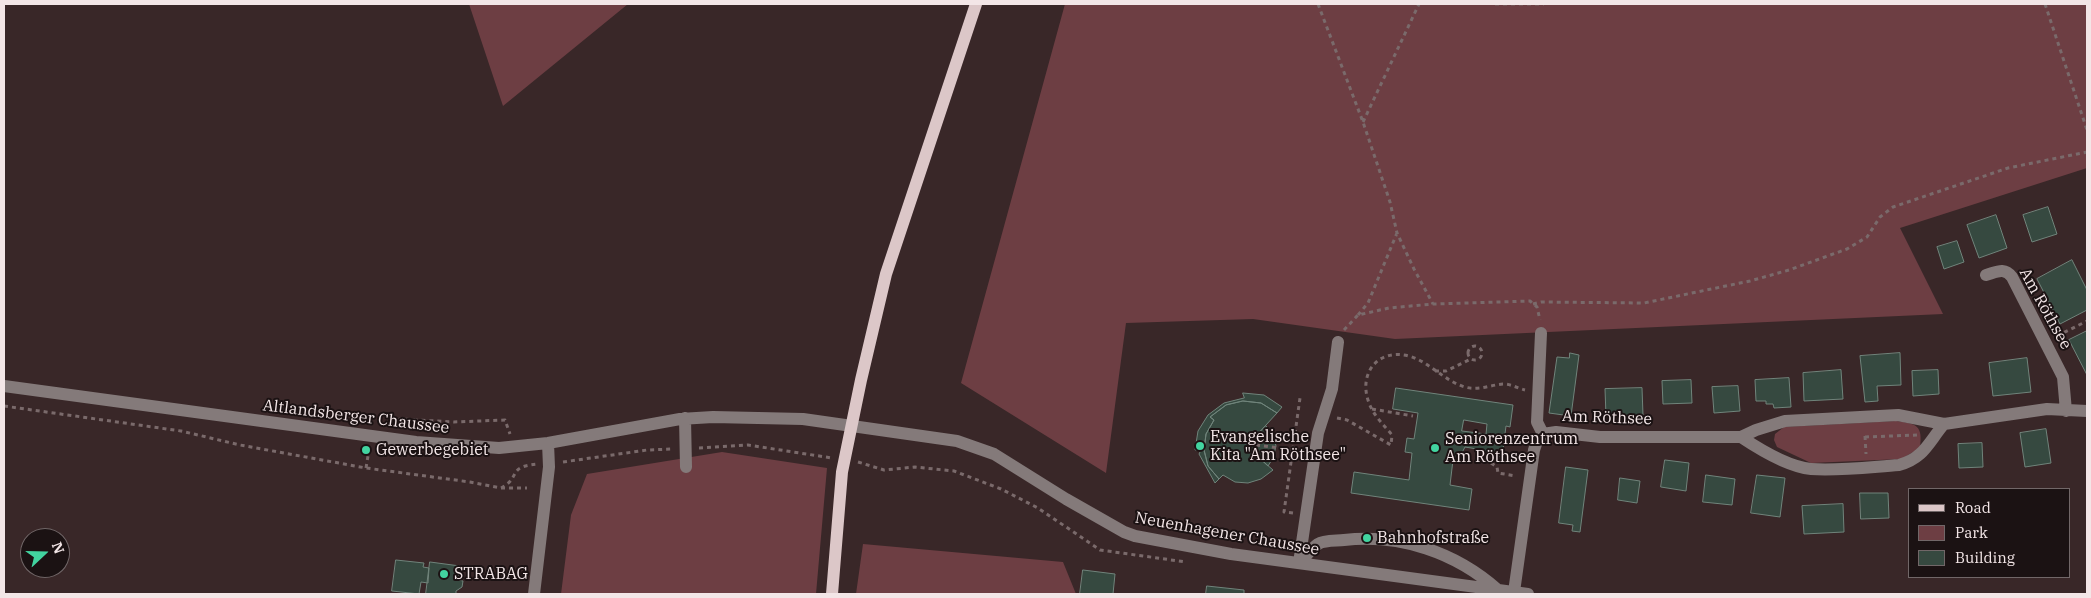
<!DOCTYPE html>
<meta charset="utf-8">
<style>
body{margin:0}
#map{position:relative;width:2091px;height:598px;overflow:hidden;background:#392728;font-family:"IBM Plex Serif",serif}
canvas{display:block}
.frame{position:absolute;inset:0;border:5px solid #f3e6e7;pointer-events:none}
.legend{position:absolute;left:1908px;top:488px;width:162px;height:90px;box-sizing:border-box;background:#1b1213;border:1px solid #716768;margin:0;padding:6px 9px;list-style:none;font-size:15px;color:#f3e6e7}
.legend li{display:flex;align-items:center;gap:10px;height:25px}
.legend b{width:25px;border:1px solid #716768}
.north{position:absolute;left:20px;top:528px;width:50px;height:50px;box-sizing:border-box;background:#1b1213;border:1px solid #716768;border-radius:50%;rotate:69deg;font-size:14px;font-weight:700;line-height:20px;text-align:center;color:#f3e6e7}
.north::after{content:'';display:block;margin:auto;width:18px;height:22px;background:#42d4a0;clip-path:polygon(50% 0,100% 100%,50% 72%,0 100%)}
</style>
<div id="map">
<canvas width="2091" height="598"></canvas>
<div class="frame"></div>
<ul class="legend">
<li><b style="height:6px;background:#dcc7c8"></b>Road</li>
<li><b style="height:14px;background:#6d3e43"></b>Park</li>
<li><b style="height:14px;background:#364940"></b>Building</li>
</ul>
<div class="north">N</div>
</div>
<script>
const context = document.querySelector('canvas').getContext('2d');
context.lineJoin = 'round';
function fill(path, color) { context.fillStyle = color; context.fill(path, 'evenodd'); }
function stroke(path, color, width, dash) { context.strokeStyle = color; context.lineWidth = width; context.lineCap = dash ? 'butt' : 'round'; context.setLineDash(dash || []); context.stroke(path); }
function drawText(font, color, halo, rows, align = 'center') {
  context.font = font + ' "IBM Plex Serif",serif'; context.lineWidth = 4; context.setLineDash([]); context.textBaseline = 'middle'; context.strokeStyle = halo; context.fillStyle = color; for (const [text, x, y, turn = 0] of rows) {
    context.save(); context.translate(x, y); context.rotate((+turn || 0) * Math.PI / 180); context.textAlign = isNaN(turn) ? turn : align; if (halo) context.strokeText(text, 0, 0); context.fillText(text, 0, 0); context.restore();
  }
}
fill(new Path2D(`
 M469 4H628L503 106Z
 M1065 4H2087V168L1900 228 1943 314 1395 339 1253 319 1126 323 1106 473 961 383Z
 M1896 421C1917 424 1923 425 1920 448L1901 459 1811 463 1777 447 1774 440 1775 434 1784 427Z
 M722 452 827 468 816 594H561L571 515 587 474Z
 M863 544 1063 562 1076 594H856Z`), '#6d3e43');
const building = new Path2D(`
 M2048 207 2057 234 2032 242 2023 215Z
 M1996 215 2007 248 1979 258 1967 225Z
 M1957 241 1964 262 1944 269 1937 247Z
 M2072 260 2087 290V310L2060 324 2037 279Z
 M2087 331V375L2069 340Z
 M1570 353 1579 355 1571 416 1549 413 1557 357 1569 358Z
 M1900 353 1901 385 1877 386 1878 401 1865 402 1860 356Z
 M2027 358 2031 392 1993 396 1989 363Z
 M1841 370 1843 399 1804 401 1803 373Z
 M1938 370 1939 394 1913 396 1912 371Z
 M1789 378 1791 407 1774 408 1773 404H1766V401H1756L1755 380Z
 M1691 380 1692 403 1663 404 1662 381Z
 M1738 386 1740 411 1714 413 1712 387Z
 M1396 388 1513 405 1510 427 1506 426 1502 457 1483 454V450L1465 447 1457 462 1453 460 1450 485 1472 489 1469 510 1351 493 1354 472 1409 480 1412 453 1405 452 1407 438 1414 439 1418 413 1393 409ZM1464 420 1487 424 1486 434 1462 431Z
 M1642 388 1643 415 1606 416 1605 389Z
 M1243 393 1264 395 1282 407 1277 413 1261 403 1243 401 1226 405 1210 417 1214 420 1206 434 1204 450 1208 466 1219 479 1215 483 1199 454 1201 450H1195L1198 431 1208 415 1224 403 1244 398Z
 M1243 401 1261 403 1277 413 1255 437 1257 456 1273 470 1261 479 1248 483 1235 482 1223 475 1219 479 1208 466 1204 450 1206 434 1214 420 1210 417 1226 405Z
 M1266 426 1273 434 1276 446 1273 458 1268 466 1257 456 1255 437Z
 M2046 429 2051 463 2025 467 2020 433Z
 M1982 443 1983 467 1959 468 1958 444Z
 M1665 460 1689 463 1686 491 1661 487Z
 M1566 467 1588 470 1580 532 1572 531 1573 525 1559 523Z
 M1706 475 1735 479 1732 505 1703 502Z
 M1757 475 1785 478 1780 517 1751 513Z
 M1620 478 1640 481 1637 503 1618 500Z
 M1860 493H1888L1889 518 1861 519Z
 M1843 504 1844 532 1804 534 1802 506Z
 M396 560 424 563 423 567 429 568 428 583 421 582 419 594 392 591Z
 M430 562 460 566 458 580 463 581 462 587 456 591V594H426Z
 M1083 570 1115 574 1113 594H1080Z
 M1207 586 1244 590V594H1206Z`);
fill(building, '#364940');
stroke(building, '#70847b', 1);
stroke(new Path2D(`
 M1318 4 1363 122 1390 202 1397 233 1414 269 1433 304
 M1495 4H1544
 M2045 4 2087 130
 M1363 122 1419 4
 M1533 304 1541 302 1644 303 1750 281 1789 270 1847 249 1867 237 1880 217 1893 207 2008 168 2087 152
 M1358 315 1368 303 1397 233
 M1344 330 1358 315 1389 308 1433 304 1530 301 1537 307 1540 320
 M2057 336 2087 321
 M1468 353a7 7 0 1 1 14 0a7 7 0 1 1-14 0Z
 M1435 371H1446L1471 359
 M4 406 181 431 240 445 366 468 470 482 501 488C522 477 506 467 537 464
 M1372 409 1413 416
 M1337 418 1347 420 1391 445 1392 435C1383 424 1372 414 1368 400 1359 372 1379 348 1409 356 1430 362 1444 381 1465 387 1478 391 1490 385 1503 384 1511 384 1517 388 1525 390
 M392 426 400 419 454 422 505 420 510 434
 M1865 436 1866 454
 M1865 437 1917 435
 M1256 445 1302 451
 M699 448 748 445 832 458
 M563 462 647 450 673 449
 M858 462 884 470 915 467 954 471 1001 489 1038 508 1100 550 1186 562
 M1491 463 1497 467 1498 473 1516 476
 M366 468 369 450
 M501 488H527
 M1293 513 1284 512 1300 398`), '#7a6a6b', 3, [4, 4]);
stroke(new Path2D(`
 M1986 275C1997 272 2004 267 2012 277L2063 377 2066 411
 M1541 333 1537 422 1543 434
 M4 386 416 442 499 448 548 443 680 419 713 417 803 419 957 441 994 454 1066 499 1124 532 1135 536 1231 554 1528 594
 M685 418 686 467
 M1741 437C1759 449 1789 467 1811 469 1839 471 1870 467 1899 465 1924 458 1928 443 1944 424
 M1299 563 1318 433 1332 389 1338 342
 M1299 563C1305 557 1311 549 1318 544 1324 540 1337 541 1344 540 1401 534 1455 552 1498 590
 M1514 592 1534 450 1537 441 1543 434 1556 432 1600 437H1741L1756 430 1785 421 1898 415 1944 424 2047 409 2087 411
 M534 594 549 467 548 443`), '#847a7a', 12);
stroke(new Path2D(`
 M832 594 842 472 861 380 886 274 976 4`), '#dcc7c8', 12);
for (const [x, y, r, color] of [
 [1200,446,5,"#42d4a0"],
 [1435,448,5,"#42d4a0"],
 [366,450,5,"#42d4a0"],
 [1367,538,5,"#42d4a0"],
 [444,574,5,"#42d4a0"]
]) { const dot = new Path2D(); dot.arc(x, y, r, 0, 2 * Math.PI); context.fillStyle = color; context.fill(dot); stroke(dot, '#1b1213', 2); }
drawText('16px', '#f3e6e7', '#1b1213', [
 ["Am Röthsee",2045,309,61],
 ["Altlandsberger Chaussee",356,417,7],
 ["Am Röthsee",1607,418,2],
 ["Neuenhagener Chaussee",1227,534,10]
]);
drawText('16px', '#f3e6e7', '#1b1213', [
 ["Evangelische",1210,437],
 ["Kita \"Am Röthsee\"",1210,455],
 ["Seniorenzentrum",1445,439],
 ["Am Röthsee",1445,457],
 ["Gewerbegebiet",376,450],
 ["Bahnhofstraße",1377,538],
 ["STRABAG",454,574]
], 'left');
</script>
